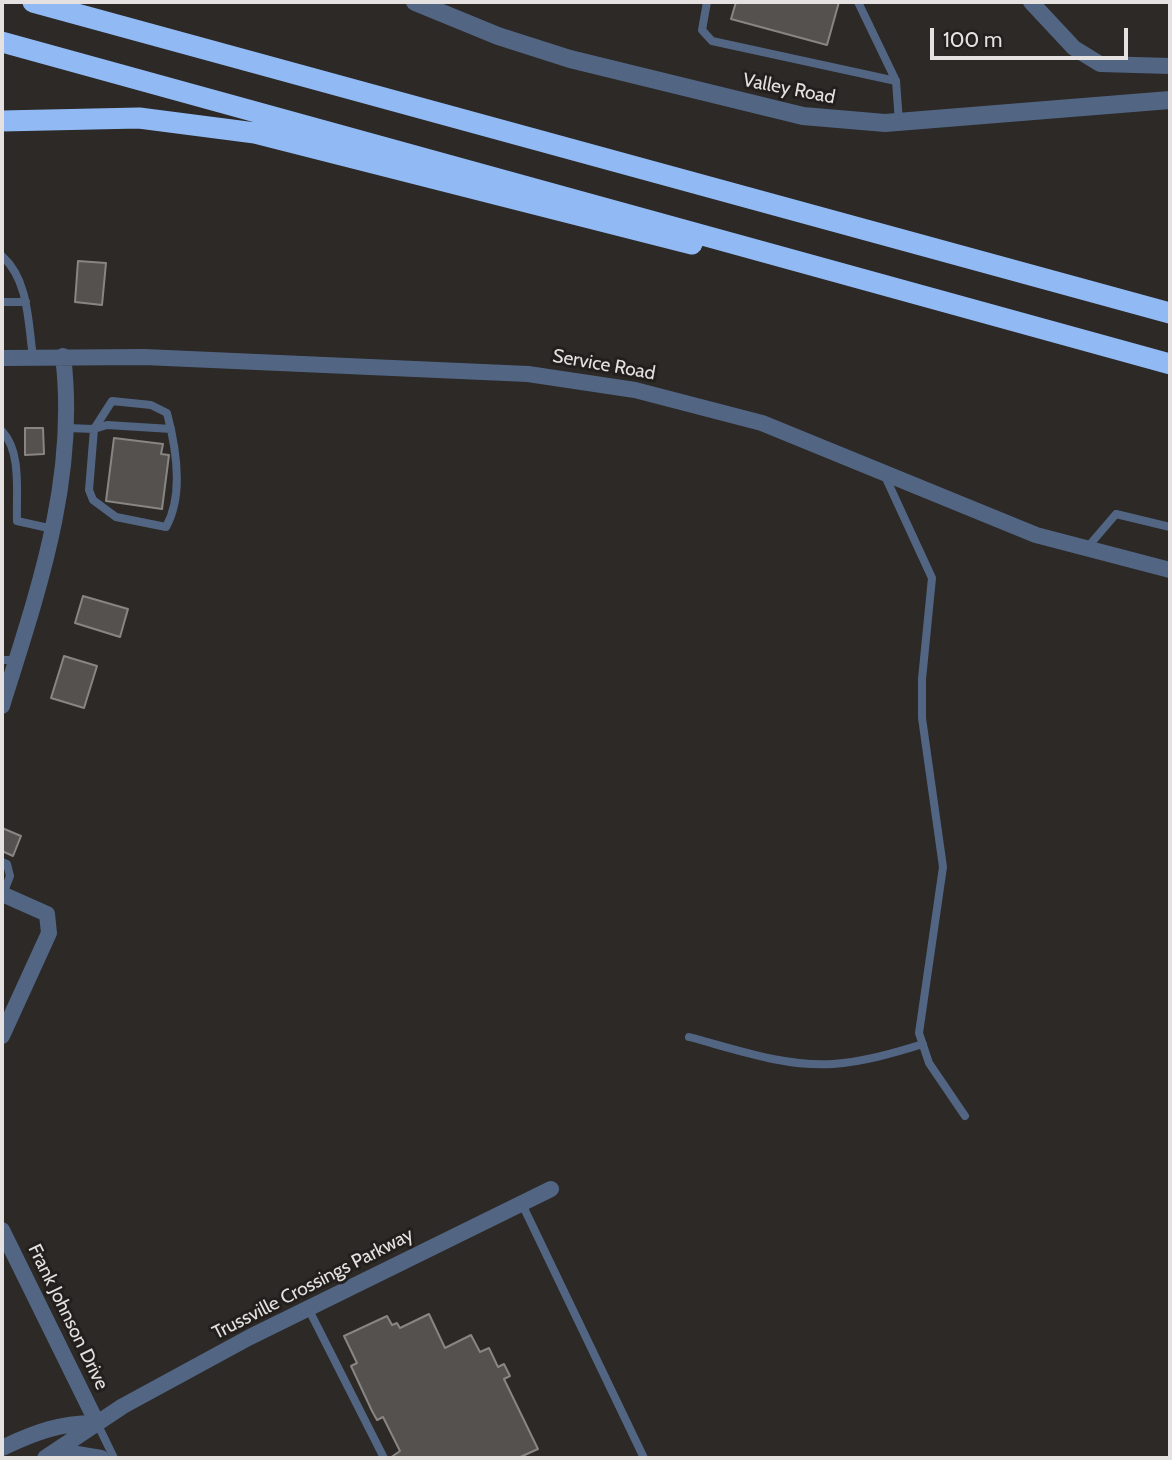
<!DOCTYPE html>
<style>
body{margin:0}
#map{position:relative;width:1172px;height:1460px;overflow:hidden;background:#2c2927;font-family:Cabin,sans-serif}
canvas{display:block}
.frame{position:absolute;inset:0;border:4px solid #e4e1e0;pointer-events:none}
.scale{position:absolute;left:930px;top:28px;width:198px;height:32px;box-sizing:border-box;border:4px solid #e4e1e0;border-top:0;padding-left:9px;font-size:21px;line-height:24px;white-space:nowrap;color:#e4e1e0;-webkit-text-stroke:5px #221f1d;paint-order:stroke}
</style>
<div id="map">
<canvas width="1172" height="1460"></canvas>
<div class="frame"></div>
<div class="scale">100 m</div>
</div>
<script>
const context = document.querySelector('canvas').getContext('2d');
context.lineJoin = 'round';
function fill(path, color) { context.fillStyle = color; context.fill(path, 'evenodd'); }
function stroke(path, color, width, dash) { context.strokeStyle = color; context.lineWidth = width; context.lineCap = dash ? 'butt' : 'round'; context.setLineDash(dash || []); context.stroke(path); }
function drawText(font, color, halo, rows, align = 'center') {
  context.font = font + ' Cabin,sans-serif'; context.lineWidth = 6; context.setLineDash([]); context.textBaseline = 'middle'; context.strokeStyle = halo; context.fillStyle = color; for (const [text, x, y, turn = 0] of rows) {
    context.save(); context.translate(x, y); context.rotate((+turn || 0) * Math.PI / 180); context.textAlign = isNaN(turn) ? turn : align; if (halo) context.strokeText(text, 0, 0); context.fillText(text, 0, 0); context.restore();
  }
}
const building = new Path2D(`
 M736 2H839L827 45 731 19Z
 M78 261 106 263 102 305 75 302Z
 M25 428H43L44 454 25 455Z
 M114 438 163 444 161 454 169 455 162 509 106 501Z
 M83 596 128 609 120 637 75 623Z
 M64 656 97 666 84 708 51 698Z
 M2 828 21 836 13 856 2 851Z
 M429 1314 445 1348 471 1335 480 1352 489 1348 498 1367 504 1364 510 1376 504 1379 538 1449 518 1458H390L400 1451 383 1417 377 1420 372 1411 351 1366 357 1363 344 1336 387 1316 392 1325 397 1323 400 1328Z`);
fill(building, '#54514e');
stroke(building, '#898582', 2);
stroke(new Path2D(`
 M707 2 702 30 712 41 896 81
 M858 2 896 81 899 122
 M2 256C29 280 28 323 33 357
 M2 302H26
 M112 401 151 405 167 413C176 447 184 495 166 527L116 517 93 500 89 490 94 429Z
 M67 428 94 429 107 425 171 429
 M2 431C22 452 16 493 17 521L53 529
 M884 474 932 578 922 679V718L943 867 919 1033 929 1063 965 1116
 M1086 549 1116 514 1170 527
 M2 660H16
 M2 862 7 864 10 876 3 894
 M689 1037C735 1049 784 1067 833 1064 863 1062 894 1053 923 1044
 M522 1204 644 1458
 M309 1310 384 1458
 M97 1423 114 1458`), '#526684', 8);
stroke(new Path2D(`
 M1031 2 1074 48 1100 64 1170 66
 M2 358 144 357 528 374 635 390 762 423 1036 535 1170 570
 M2 706C38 591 78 478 63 356
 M2 894 47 914 49 933 2 1036
 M2 1230 97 1423
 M2 1448C33 1433 62 1422 97 1423
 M59 1451 101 1458
 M45 1458 123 1406 250 1337 551 1189`), '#526684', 16);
stroke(new Path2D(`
 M415 2 498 36 570 59 803 116 885 123 1170 100`), '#526684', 18);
stroke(new Path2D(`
 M33 2 1170 313
 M2 42 1170 364
 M2 121 139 118 255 133 692 244`), '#91baf5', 21);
drawText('19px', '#e4e1e0', '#221f1d', [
 ["Valley Road",789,89,11],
 ["Service Road",604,365,10],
 ["Trussville Crossings Parkway",313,1284,-27],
 ["Frank Johnson Drive",68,1317,64]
]);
</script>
